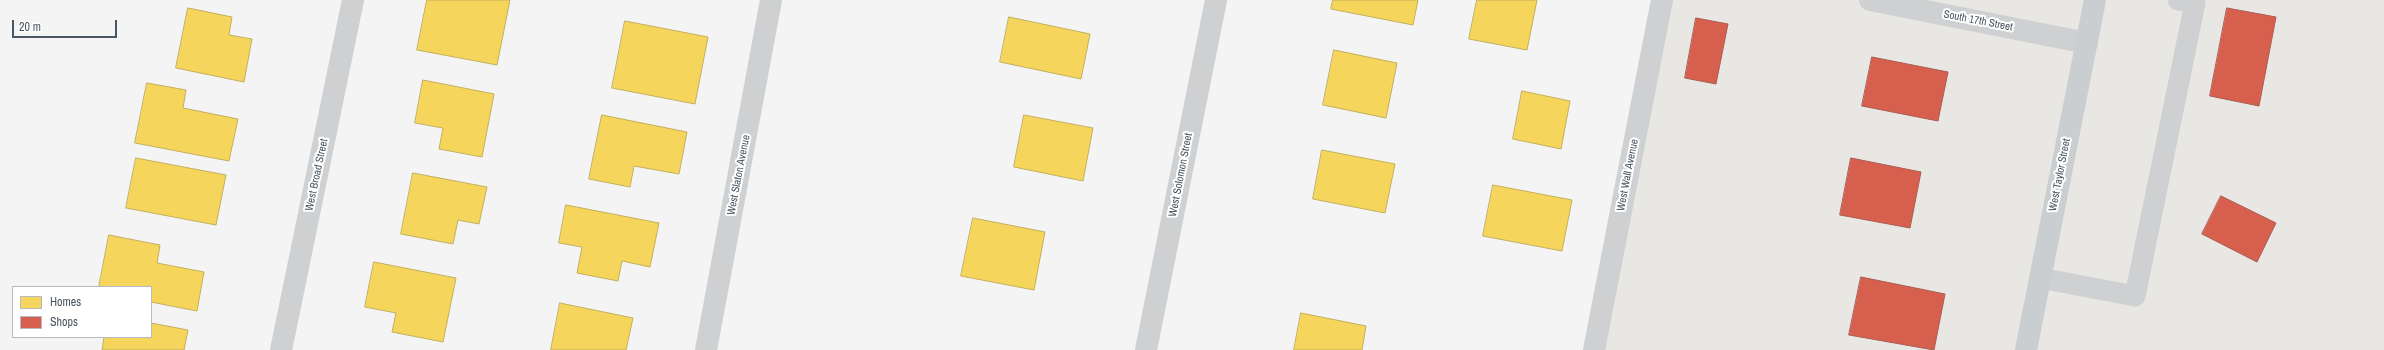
<!DOCTYPE html>
<style>
body{margin:0}
#map{position:relative;width:2384px;height:350px;overflow:hidden;background:#f4f4f4;font-family:"Archivo Narrow",sans-serif}
canvas{display:block}
.legend{position:absolute;left:12px;top:286px;width:140px;height:52px;box-sizing:border-box;background:#fff;border:1px solid #b7bbc0;margin:0;padding:5px 7px;list-style:none;font-size:12px;color:#4a5661}
.legend li{display:flex;align-items:center;gap:8px;height:20px}
.legend b{width:20px;border:1px solid #b7bbc0}
.scale{position:absolute;left:12px;top:20px;width:105px;height:18px;box-sizing:border-box;border:2px solid #4a5661;border-top:0;padding-left:5px;font-size:12px;line-height:14px;white-space:nowrap;color:#4a5661;-webkit-text-stroke:3px #fff;paint-order:stroke}
</style>
<div id="map">
<canvas width="2384" height="350"></canvas>
<ul class="legend">
<li><b style="height:11px;background:#f6d55c"></b>Homes</li>
<li><b style="height:11px;background:#d6604d"></b>Shops</li>
</ul>
<div class="scale">20 m</div>
</div>
<script>
const context = document.querySelector('canvas').getContext('2d');
context.lineJoin = 'round';
function fill(path, color) { context.fillStyle = color; context.fill(path, 'evenodd'); }
function stroke(path, color, width, dash) { context.strokeStyle = color; context.lineWidth = width; context.lineCap = dash ? 'butt' : 'round'; context.setLineDash(dash || []); context.stroke(path); }
function drawText(font, color, halo, rows, align = 'center') {
  context.font = font + ' "Archivo Narrow",sans-serif'; context.lineWidth = 4; context.setLineDash([]); context.textBaseline = 'middle'; context.strokeStyle = halo; context.fillStyle = color; for (const [text, x, y, turn = 0] of rows) {
    context.save(); context.translate(x, y); context.rotate((+turn || 0) * Math.PI / 180); context.textAlign = isNaN(turn) ? turn : align; if (halo) context.strokeText(text, 0, 0); context.fillText(text, 0, 0); context.restore();
  }
}
fill(new Path2D(`
 M1659 0H2384V350H1587Z`), '#e8e7e3');
const homes = new Path2D(`
 M427 0H510L497 65 417 50Z
 M1333 0H1418L1413 25 1331 9Z
 M1477 0H1537L1527 50 1469 39Z
 M188 8 232 17 229 35 252 39 244 82 176 68Z
 M1009 17 1090 34 1081 79 1000 62Z
 M625 21 708 37 695 104 612 88Z
 M1334 50 1397 63 1386 118 1323 105Z
 M423 80 494 94 482 157 439 149 443 128 415 123Z
 M147 83 186 90 183 108 238 119 229 161 135 143Z
 M1522 91 1570 101 1561 149 1513 139Z
 M602 115 687 132 679 174 634 166 630 187 589 179Z
 M1024 115 1093 128 1083 181 1014 167Z
 M1322 150 1395 164 1385 213 1313 199Z
 M136 158 226 175 216 225 126 208Z
 M413 173 487 187 479 224 458 220 453 244 401 234Z
 M1493 185 1572 200 1562 251 1483 236Z
 M566 205 659 223 650 267 622 261 618 281 577 273 582 247 559 243Z
 M973 218 1045 232 1034 290 961 276Z
 M109 235 160 245 157 263 204 272 197 311 151 302V287H99Z
 M374 262 456 278 443 342 392 332 396 313 365 307Z
 M560 303 633 318 626 350H551Z
 M1301 313 1366 326 1362 350H1294Z
 M151 323 188 330 184 350H102L104 337H151Z`);
fill(homes, '#f6d55c');
stroke(homes, '#c2af5e', 1);
const shops = new Path2D(`
 M2227 8 2276 17 2259 106 2210 96Z
 M1696 18 1728 24 1716 84 1685 78Z
 M1872 57 1948 72 1938 121 1862 106Z
 M1851 158 1921 172 1910 228 1840 215Z
 M2221 196 2276 223 2257 262 2202 234Z
 M1861 277 1945 294 1934 350 1849 335Z`);
fill(shops, '#d6604d');
stroke(shops, '#ac5d53', 1);
stroke(new Path2D(`
 M2040 278 2135 296 2195 3 2178 0`), '#ced0d2', 21);
stroke(new Path2D(`
 M1870 0 2087 43
 M281 350 353 0
 M706 350 771 0
 M1146 350 1216 0
 M1594 350 1662 0`), '#ced0d2', 22);
stroke(new Path2D(`
 M2026 350 2095 0`), '#caced1', 22);
drawText('11px', '#4a5661', '#fff', [
 ["South 17th Street",1978,21,11],
 ["West Broad Street",317,175,-78],
 ["West Slaton Avenue",739,175,-79],
 ["West Solomon Street",1181,175,-79],
 ["West Wall Avenue",1628,175,-79],
 ["West Taylor Street",2060,175,-79]
]);
</script>
